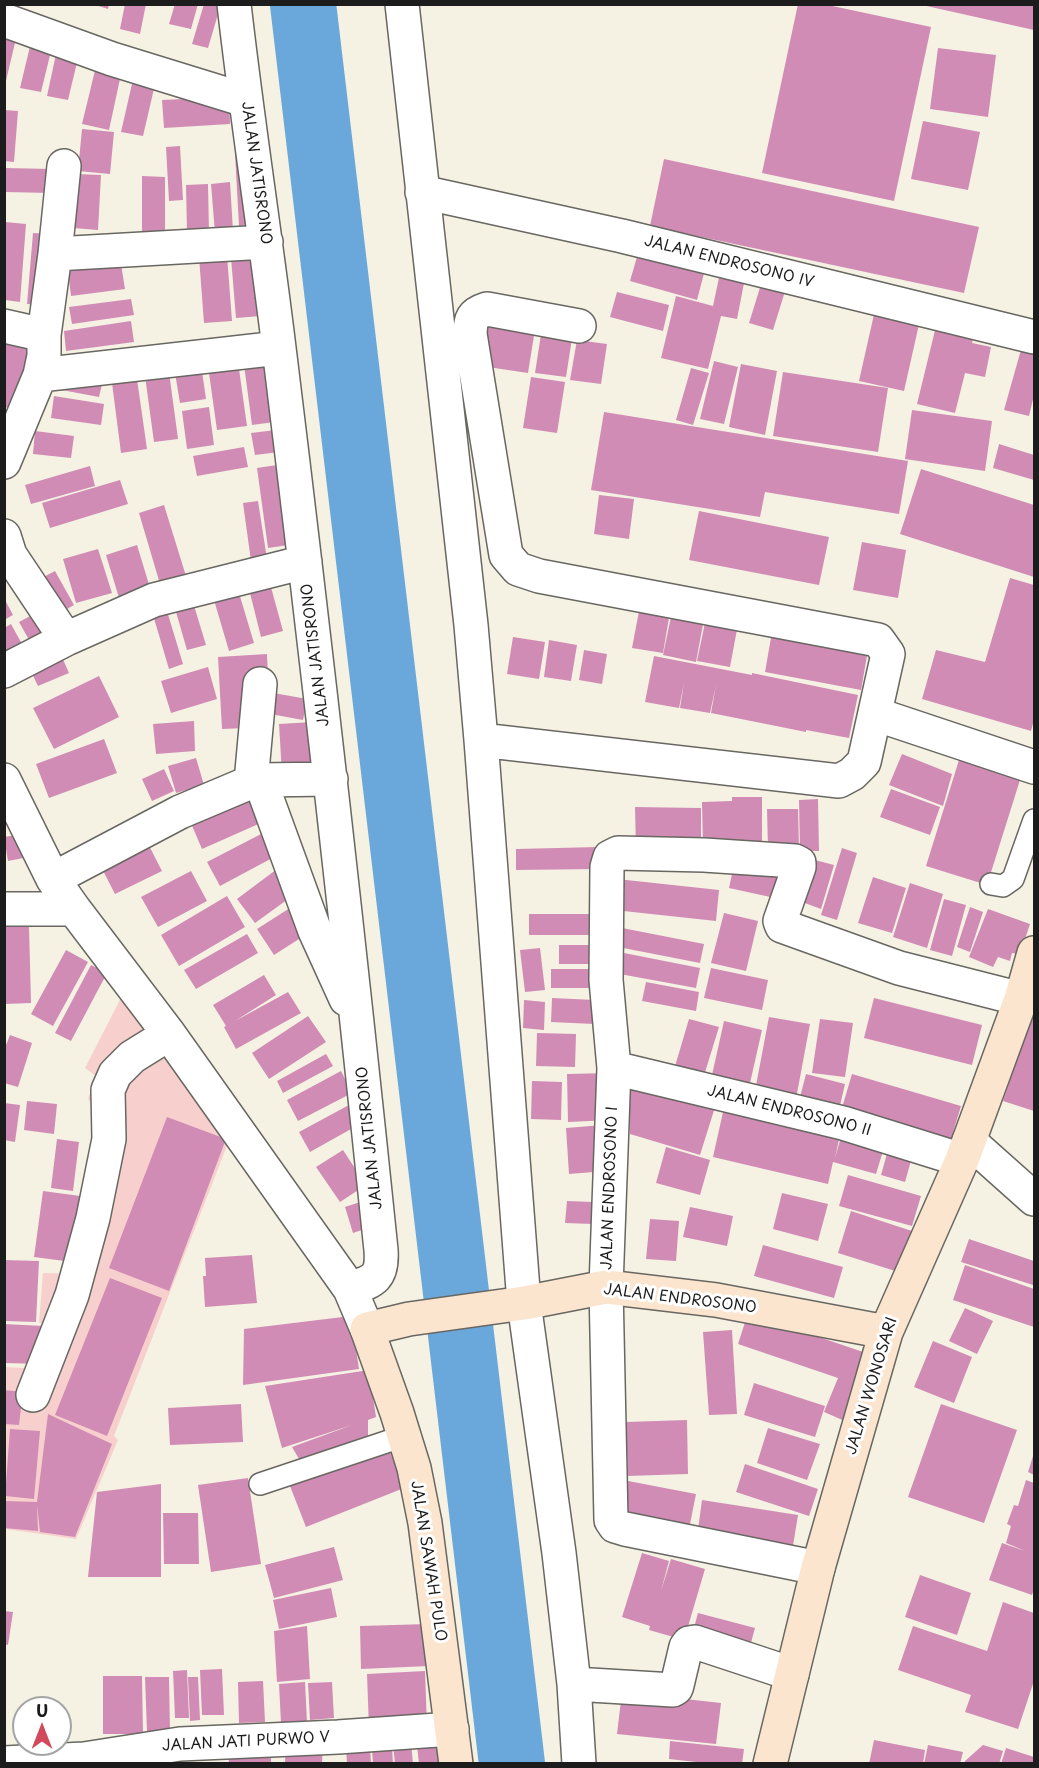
<!DOCTYPE html>
<style>
body{margin:0}
#map{position:relative;width:1039px;height:1768px;overflow:hidden;background:#f5f2e3;font-family:"Playpen Sans",sans-serif}
canvas{display:block}
.frame{position:absolute;inset:0;border:6px solid #1c1c1c;pointer-events:none}
.north{position:absolute;left:12px;top:1696px;width:60px;height:60px;box-sizing:border-box;background:#fff;border:2px solid #a4a4a4;border-radius:50%;rotate:0deg;font-size:16px;font-weight:700;line-height:24px;text-align:center;color:#1c1c1c}
.north::after{content:'';display:block;margin:auto;width:21px;height:27px;background:#d1495b;clip-path:polygon(50% 0,100% 100%,50% 72%,0 100%)}
</style>
<div id="map">
<canvas width="1039" height="1768"></canvas>
<div class="frame"></div>
<div class="north">U</div>
</div>
<script>
const context = document.querySelector('canvas').getContext('2d');
context.lineJoin = 'round';
function fill(path, color) { context.fillStyle = color; context.fill(path, 'evenodd'); }
function stroke(path, color, width, dash) { context.strokeStyle = color; context.lineWidth = width; context.lineCap = dash ? 'butt' : 'round'; context.setLineDash(dash || []); context.stroke(path); }
function drawText(font, color, halo, rows, align = 'center') {
  context.font = font + ' "Playpen Sans",sans-serif'; context.lineWidth = 6; context.setLineDash([]); context.textBaseline = 'middle'; context.strokeStyle = halo; context.fillStyle = color; for (const [text, x, y, turn = 0] of rows) {
    context.save(); context.translate(x, y); context.rotate((+turn || 0) * Math.PI / 180); context.textAlign = isNaN(turn) ? turn : align; if (halo) context.strokeText(text, 0, 0); context.fillText(text, 0, 0); context.restore();
  }
}
fill(new Path2D(`
 M129 982 230 1138 114 1436 118 1440 76 1539 5 1529 4 1367 48 1369 51 1324 39 1323 43 1273 91 1274 104 1135 88 1098 97 1077 85 1068Z`), '#f7d0cd');
stroke(new Path2D(`
 M303 4 512 1764`), '#6aa8dc', 66);
fill(new Path2D(`
 M92 4H109L108 9Z
 M125 4H146L140 34 120 29Z
 M175 4H198L191 29 169 24Z
 M204 4H221L208 48 192 44Z
 M798 4H823L931 27 894 201 762 173Z
 M923 4H1034V30L922 5Z
 M4 23 19 26 5 85H4Z
 M32 38 53 43 41 92 20 88Z
 M58 45 80 50 68 100 47 96Z
 M938 48 996 55 988 117 930 109Z
 M98 58 116 62 113 77 120 79 109 130 82 124Z
 M134 75 156 80 143 136 121 132Z
 M229 97 230 124 164 128 162 100Z
 M4 110 18 111 14 162 4 161Z
 M923 121 980 132 968 190 911 179Z
 M82 129 114 132 110 174 78 171Z
 M180 146 183 200 169 201 166 147Z
 M252 152 255 225 239 226 235 153Z
 M664 159 979 227 964 293 650 226Z
 M4 168 53 169 52 193 4 192Z
 M76 174 101 175 98 230 73 228Z
 M142 176 165 177V236H142Z
 M230 182 233 231 215 233 211 184Z
 M208 184 209 232 187 233 186 185Z
 M5 222 26 224 20 302 5 300Z
 M33 233 51 234 46 305 27 304Z
 M641 243 707 262 697 300 630 281Z
 M227 255 232 321 204 323 199 257Z
 M257 257 261 316 236 318 231 258Z
 M121 264 125 289 71 296 68 271Z
 M721 268 746 273 737 319 721 316 708 369 661 358 676 296 713 306Z
 M763 278 787 285 773 330 749 323Z
 M617 292 669 305 663 331 610 317Z
 M131 299 134 315 72 324 69 307Z
 M877 301 922 311 904 391 859 381Z
 M489 316 536 323 528 373 481 366Z
 M938 318 976 326 972 343 991 347 985 377 965 373 955 413 917 404Z
 M131 321 134 342 66 351 64 331Z
 M542 328 573 332 566 377 535 373Z
 M4 333 40 340 24 411 4 407Z
 M1024 339 1034 341V395L1029 416 1004 410Z
 M577 340 607 344 601 384 570 380Z
 M272 353 282 421 252 425 243 357Z
 M714 361 738 367 724 424 700 419Z
 M238 362 247 426 217 430 208 366Z
 M201 364 206 399 180 403 174 367Z
 M741 364 777 371 765 435 729 427Z
 M691 368 709 373 693 425 676 420Z
 M169 372 178 439 154 442 145 376Z
 M783 372 888 388 878 452 773 436Z
 M531 377 565 382 557 433 523 428Z
 M137 379 147 449 121 453 112 383Z
 M102 384 99 397 51 388Z
 M54 396 104 404 101 425 51 418Z
 M209 407 214 445 187 449 182 411Z
 M912 410 992 421 985 471 905 459Z
 M604 412 908 461 899 514 765 492 760 517 591 490Z
 M276 430 279 452 255 455 251 433Z
 M35 431 74 436 71 458 33 454Z
 M999 444 1034 455V480L993 468Z
 M244 447 248 467 197 476 193 456Z
 M284 464 296 544 268 548 257 468Z
 M90 466 95 486 31 504 25 485Z
 M921 469 1034 505V577L900 534Z
 M120 480 128 504 50 528 42 503Z
 M599 495 634 499 629 539 594 534Z
 M258 501 267 559 251 561 243 503Z
 M164 505 186 576 160 584 139 513Z
 M699 511 829 537 819 585 689 560Z
 M862 542 906 550 898 598 853 590Z
 M137 545 151 591 120 601 106 555Z
 M98 549 112 593 76 603 63 559Z
 M55 571 74 605 55 616 36 581Z
 M1010 578 1034 585V720L1031 731 922 699 936 650 985 662Z
 M269 580 283 631 261 637 248 585Z
 M239 593 254 643 229 651 214 600Z
 M4 598 13 615 4 620Z
 M192 599 206 645 187 650 174 605Z
 M640 606 670 612 663 653 632 648Z
 M167 611 183 664 169 669 153 615Z
 M672 612 704 619 696 662 663 655Z
 M32 615 46 640 33 647 19 622Z
 M706 618 738 624 730 667 697 661Z
 M11 624 22 644 4 653V628Z
 M772 632 868 650 861 690 765 672Z
 M513 637 545 642 539 679 507 674Z
 M549 640 577 645 571 681 544 677Z
 M57 646 69 673 38 686 26 661Z
 M584 650 607 654 602 684 579 680Z
 M267 654 268 678 243 679 246 728 222 729 218 657Z
 M654 656 752 675V673L858 695 849 738 806 730V732L711 713 716 685 710 713 680 708 684 683 679 708 645 702Z
 M208 667 217 699 171 713 161 681Z
 M99 676 119 717 54 749 33 708Z
 M268 692 307 699 303 720 265 713Z
 M194 721 195 751 156 754 153 724Z
 M313 722 317 773 282 774 279 724Z
 M104 739 117 773 49 798 36 764Z
 M902 754 952 774 943 806 889 785Z
 M196 758 204 785 176 793 168 766Z
 M959 760 1020 780 987 885 926 866Z
 M164 769 174 791 152 801 142 779Z
 M248 787 263 822 202 849 187 814Z
 M891 789 940 807 930 835 880 817Z
 M732 797H762V849L703 847 702 802 732 801Z
 M818 799 819 851H800L799 800Z
 M635 807 701 808V849H636Z
 M767 809H798L799 849H768Z
 M30 833 34 856 8 861 4 837Z
 M263 833 276 856 220 886 207 862Z
 M144 836 162 871 115 894 97 859Z
 M598 847V869L516 870V849Z
 M842 848 857 853 837 920 821 915Z
 M735 860 790 872 784 900 729 888Z
 M815 860 834 865 821 909 802 902Z
 M277 869 295 894 255 923 237 899Z
 M191 871 207 901 158 927 141 897Z
 M873 877 906 888 892 933 858 923Z
 M617 879 719 890 716 921 614 910Z
 M910 883 943 894 927 948 893 937Z
 M227 896 245 927 179 966 161 935Z
 M944 899 966 905 952 956 930 950Z
 M293 906 310 932 274 955 257 929Z
 M970 907 983 912 970 952 957 947Z
 M988 909 1030 924 1020 954 1012 953 1010 961 998 957 993 967 969 957Z
 M724 913 758 921 746 971 711 963Z
 M529 914H589V935H529Z
 M4 927H29L31 1003 5 1004Z
 M617 927 704 944 700 963 613 946Z
 M247 934 258 953 196 989 184 970Z
 M559 945H594V964H559Z
 M540 948 545 990 525 992 520 950Z
 M66 950 88 962 53 1026 31 1014Z
 M614 951 700 968 696 988 609 972Z
 M91 965 107 973 71 1041 55 1033Z
 M711 968 768 980 762 1010 704 998Z
 M551 969H600V988H551Z
 M264 975 276 995 235 1021 288 992 301 1013 236 1049 224 1027 226 1026 213 1005Z
 M646 982 699 992 696 1011 642 1001Z
 M552 998 595 1000 594 1024 551 1022Z
 M874 998 982 1025 972 1065 864 1038Z
 M524 1000 545 1002 544 1030 523 1028Z
 M1032 1014 1034 1015V1111L1003 1101Z
 M308 1016 326 1042 269 1079 252 1053Z
 M769 1017 810 1024 795 1104 754 1096Z
 M689 1019 719 1027 702 1082 673 1073Z
 M820 1019 853 1023 845 1077 812 1073Z
 M724 1021 762 1030 748 1092 710 1084Z
 M537 1033 576 1034 575 1067 536 1066Z
 M10 1035 32 1043 18 1087 4 1083V1050Z
 M326 1054 333 1066 283 1093 277 1081Z
 M341 1071 352 1093 298 1121 287 1100Z
 M611 1073 612 1120 568 1122 567 1074Z
 M806 1074 845 1084 838 1114 798 1105Z
 M852 1074 961 1106 948 1149 839 1118Z
 M627 1077 716 1104 700 1155 630 1134Z
 M532 1081 562 1082 561 1120 531 1119Z
 M27 1101 57 1104 54 1134 24 1130Z
 M4 1103 20 1105 15 1142 4 1140Z
 M725 1103 841 1130 835 1158 843 1130 886 1141 876 1174 833 1162 828 1184 713 1157Z
 M349 1105 360 1124 310 1152 299 1132Z
 M167 1117 226 1139 169 1291 109 1268Z
 M603 1125 606 1171 569 1174 566 1128Z
 M57 1139 79 1142 73 1191 51 1188Z
 M890 1143 914 1150 905 1182 881 1175Z
 M666 1147 710 1160 700 1195 656 1183Z
 M343 1150 366 1185 340 1202 316 1167Z
 M848 1175 921 1196 912 1226 839 1206Z
 M43 1191 80 1196 72 1262 34 1257Z
 M782 1193 828 1204 818 1241 773 1229Z
 M363 1201 371 1227 353 1233 345 1207Z
 M567 1201 593 1202V1224L565 1223Z
 M690 1207 733 1216 727 1246 683 1237Z
 M851 1211 921 1234 908 1275 838 1253Z
 M650 1219 679 1221 676 1261 646 1259Z
 M969 1239 1034 1261 1033 1285 961 1262Z
 M763 1245 843 1267 834 1298 754 1276Z
 M252 1255 257 1303 205 1307 203 1276H206L205 1258Z
 M4 1260 39 1261 36 1322 4 1321Z
 M965 1265 1034 1289V1327L953 1300Z
 M110 1278 162 1298 107 1436 55 1415Z
 M965 1308 993 1321 977 1354 949 1341Z
 M748 1313 872 1355 847 1422 824 1412 838 1378 738 1344Z
 M351 1316 359 1369 243 1385 244 1329Z
 M4 1324 44 1326 42 1364 4 1363Z
 M732 1330 737 1414 709 1415 703 1332Z
 M933 1341 972 1357 954 1403 914 1387Z
 M369 1370 376 1417 368 1420V1440L302 1464 292 1447 352 1425 282 1448 265 1386Z
 M754 1383 825 1406 815 1437 744 1415Z
 M4 1390 23 1392 19 1425 4 1424Z
 M241 1404 243 1442 170 1445 168 1408Z
 M941 1404 1017 1430 984 1523 908 1497Z
 M48 1414 112 1444 75 1537 40 1532 37 1505 38 1531 4 1528 5 1501 37 1502Z
 M687 1420 688 1474 628 1476 626 1422Z
 M768 1428 820 1444 807 1480 757 1463Z
 M10 1429 40 1431 34 1499 5 1496Z
 M386 1442 404 1488 306 1527 288 1481Z
 M1034 1453V1475L1028 1472Z
 M745 1464 818 1489 809 1516 736 1492Z
 M248 1478 261 1564 211 1572 198 1485Z
 M623 1480 696 1494 688 1534 615 1519Z
 M1026 1480 1034 1483V1589L1032 1595 989 1580 1002 1543 1025 1551 1006 1543 1011 1526 1007 1524 1014 1505 1018 1506Z
 M161 1484V1577H88L97 1492Z
 M702 1500 798 1515 792 1552 697 1537Z
 M163 1513H198L199 1564H164Z
 M334 1547 343 1580 274 1598 265 1565Z
 M642 1553 669 1561 661 1591 671 1559 705 1569 684 1640 649 1630 650 1626 622 1617Z
 M920 1575 971 1593 957 1635 905 1617Z
 M331 1588 337 1617 279 1629 273 1600Z
 M1003 1602 1034 1613V1681L1018 1729 965 1712 971 1695 898 1670 913 1626 987 1651Z
 M4 1611 13 1612 8 1645 4 1644Z
 M698 1613 755 1628 749 1650 692 1635Z
 M428 1624 429 1666 361 1669 360 1626Z
 M307 1626 310 1679 277 1682 274 1631Z
 M222 1669 224 1715H202L200 1670Z
 M187 1670 189 1718H175L173 1671Z
 M425 1671 427 1726 369 1728 367 1674Z
 M103 1676H142L143 1734H103Z
 M145 1677H169L170 1732 147 1733Z
 M188 1677H198L200 1720 190 1721Z
 M263 1681 265 1722 239 1723 238 1682Z
 M305 1682 307 1722 281 1723 279 1684Z
 M332 1682 334 1718 310 1720 308 1683Z
 M622 1692 721 1703 716 1744 617 1734Z
 M441 1734 444 1764H419L416 1736Z
 M286 1739 323 1740 322 1764H285Z
 M874 1740 925 1750 923 1764H869Z
 M670 1741 744 1749 742 1764H715L669 1759Z
 M411 1742 413 1764H395L393 1744Z
 M271 1743V1764H229L228 1744Z
 M928 1745 963 1752 960 1764H924Z
 M983 1745 1003 1751 999 1764H964L965 1761Z
 M346 1747H370L371 1764H347Z
 M392 1747 393 1764H373L372 1748Z
 M1006 1748 1034 1757V1764H1001Z`), '#d18cb5');
const lane = new Path2D(`
 M991 884 1003 886 1013 879 1034 820
 M260 1484 404 1436`);
const street = new Path2D(`
 M234 4C247 119 265 233 279 348 316 649 350 949 381 1250 383 1278 374 1281 350 1289
 M402 4 471 625 481 740 524 1303 559 1553 574 1684 579 1764
 M4 20 112 59 245 100
 M422 192 622 236 1034 337
 M55 254 266 242
 M4 326 44 335V356L40 375 4 462
 M44 335 55 254 64 166
 M40 375 279 348
 M4 536 10 555 66 639
 M4 671 66 639 154 600 305 562
 M875 714 1034 767
 M481 740 839 781 852 774 864 762 888 654 878 640 539 576 518 569 506 555 470 334C471 319 471 314 487 309L579 326
 M4 780 53 879 74 909 169 1034 350 1289 367 1329
 M260 780 315 931 346 999
 M251 782 260 684
 M53 879 180 812 251 782 260 780 331 779
 M4 909H74
 M614 1068 843 1123 962 1160
 M969 1141 1034 1199
 M33 1395 72 1295 93 1218 109 1139 108 1090 115 1074 132 1057 169 1034
 M818 1568 625 1529 615 1526 611 1520 606 1287 614 1068 606 980 607 867 610 857 618 853 704 855 795 861 799 863V867L780 921 782 926 899 968 1021 999
 M574 1684 673 1690 676 1688 677 1685 686 1647 689 1643 695 1642 792 1674
 M4 1763 84 1759 180 1744 338 1737 452 1729`);
const secondary = new Path2D(`
 M456 1764 425 1523 414 1468 397 1413 367 1329 409 1319 524 1303 606 1287 716 1300 886 1332
 M770 1764 818 1568 886 1332 962 1160 1021 999 1034 953`);
stroke(lane, '#686762', 24);
stroke(street, '#686762', 36);
stroke(secondary, '#686762', 36);
stroke(lane, '#fff', 21);
stroke(street, '#fff', 33);
stroke(secondary, '#fbe5cf', 33);
drawText('15px', '#1c1c1c', '#fff', [
 ["JALAN JATISRONO",256,173,82],
 ["JALAN ENDROSONO IV",729,262,14],
 ["JALAN JATISRONO",316,655,-97],
 ["JALAN ENDROSONO II",789,1111,14],
 ["JALAN JATISRONO",370,1138,-96],
 ["JALAN ENDROSONO I",610,1188,-88],
 ["JALAN ENDROSONO",680,1299,7],
 ["JALAN WONOSARI",872,1386,-73],
 ["JALAN SAWAH PULO",428,1561,81],
 ["JALAN JATI PURWO V",246,1742,-3]
]);
</script>
